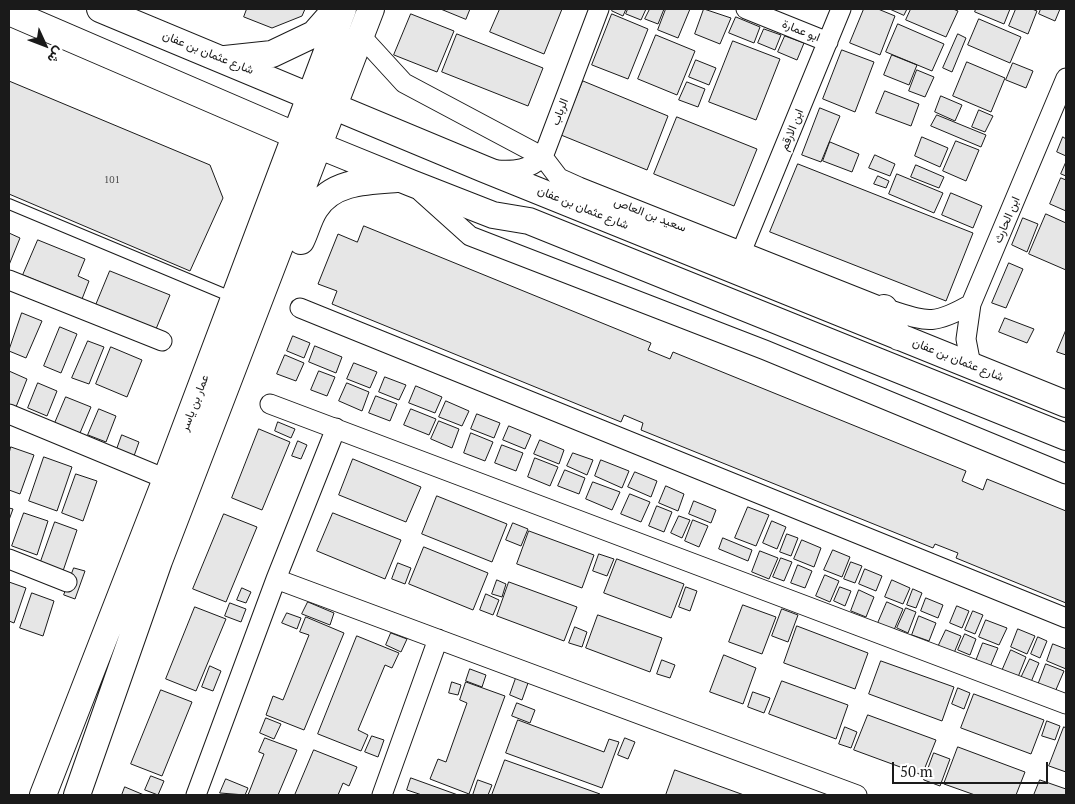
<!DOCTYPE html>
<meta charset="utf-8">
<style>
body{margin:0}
#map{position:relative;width:1075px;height:804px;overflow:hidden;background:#fff;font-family:"PT Serif",Vazirmatn,serif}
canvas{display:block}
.frame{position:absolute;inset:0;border:10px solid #1a1a1a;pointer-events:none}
.north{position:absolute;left:20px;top:20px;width:50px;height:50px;-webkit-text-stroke:4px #fff;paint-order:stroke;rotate:133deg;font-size:14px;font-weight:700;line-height:20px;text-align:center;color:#1a1a1a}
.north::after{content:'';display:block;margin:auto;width:18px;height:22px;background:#1a1a1a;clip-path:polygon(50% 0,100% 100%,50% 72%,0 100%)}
.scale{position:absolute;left:892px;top:762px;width:156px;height:22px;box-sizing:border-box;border:2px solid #1a1a1a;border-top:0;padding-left:6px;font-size:15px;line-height:18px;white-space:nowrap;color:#1a1a1a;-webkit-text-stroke:4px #fff;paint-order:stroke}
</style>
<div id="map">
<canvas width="1075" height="804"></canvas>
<div class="frame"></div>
<div class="north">ش</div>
<div class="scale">50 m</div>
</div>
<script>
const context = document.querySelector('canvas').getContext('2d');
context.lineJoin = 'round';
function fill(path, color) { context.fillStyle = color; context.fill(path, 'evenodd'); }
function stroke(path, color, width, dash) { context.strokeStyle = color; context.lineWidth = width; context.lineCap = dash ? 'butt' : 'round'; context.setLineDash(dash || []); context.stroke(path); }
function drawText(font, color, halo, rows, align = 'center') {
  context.font = font + ' "PT Serif",Vazirmatn,serif'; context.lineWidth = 4; context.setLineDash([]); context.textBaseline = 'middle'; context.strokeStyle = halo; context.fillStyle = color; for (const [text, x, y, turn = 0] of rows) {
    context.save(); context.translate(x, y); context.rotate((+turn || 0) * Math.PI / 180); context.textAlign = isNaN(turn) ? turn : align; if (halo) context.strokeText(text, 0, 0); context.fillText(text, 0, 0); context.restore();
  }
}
const building = new Path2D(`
 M247 9H305L302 16 272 28 244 17Z
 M441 9H470L466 19Z
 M500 9H562L544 54 490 32Z
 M613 9H626L623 16 612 11Z
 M628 9H646L641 20 626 14Z
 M650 9H664L658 24 645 19Z
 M666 9H690L678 38 658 30Z
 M704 9 731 18 720 44 695 34Z
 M864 9H878L895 16 880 55 850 43Z
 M890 9H907L904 15Z
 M911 9H953L958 11 946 37 906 20Z
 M976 9H1010L1004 24 975 12Z
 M1016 9H1032L1037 11 1028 34 1009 26Z
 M1041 9H1060L1055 21 1039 14Z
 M411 14 454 31 437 72 394 55Z
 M612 14 648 29 628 79 592 65Z
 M736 17 760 27 754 43 729 33Z
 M979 19 1021 37 1010 63 968 45Z
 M898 24 944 44 932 71 886 52Z
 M764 29 781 35 775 50 758 43Z
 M457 34 543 68 528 106 442 72Z
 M958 34 966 38 952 72 943 68Z
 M656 35 695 51 677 95 638 79Z
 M785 36 804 43 797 60 778 52Z
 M733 41 780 59 756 120 709 102Z
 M842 50 874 62 855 112 823 99Z
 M892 55 917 65 909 85 884 75Z
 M696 60 716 68 709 85 689 77Z
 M967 62 1005 78 991 112 953 96Z
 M1013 63 1033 71 1026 88 1006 80Z
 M917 70 934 77 925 97 909 91Z
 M9 81 210 165 223 198 190 271 9 194Z
 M583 81 668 116 647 170 561 135Z
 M687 82 705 89 698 107 679 100Z
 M885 91 919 104 911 126 876 113Z
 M941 96 962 105 955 121 935 112Z
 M820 108 840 116 821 162 802 155Z
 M979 110 993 116 985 132 972 127Z
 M937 115 986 135 981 147 931 126Z
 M677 117 757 149 734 206 654 174Z
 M922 137 948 148 940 167 915 156Z
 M1063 137 1066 139V156L1057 152Z
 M956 141 979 150 966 181 943 171Z
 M830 142 859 154 852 172 823 161Z
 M875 155 895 164 890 176 869 168Z
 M1066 162V176L1061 174Z
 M798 164 973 233 946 301 770 232Z
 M916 165 944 177 939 188 911 177Z
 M897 174 943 193 934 213 889 194Z
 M878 176 889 181 886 188 874 184Z
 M1061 178 1066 180V211L1050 204Z
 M951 193 982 206 973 228 942 215Z
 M1046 214 1066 223V270L1029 254Z
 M1023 218 1038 224 1027 252 1012 245Z
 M364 226 651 343 648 350 670 359 673 352 966 471 962 481 983 490 987 479 1066 511V603L956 558 958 553 935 544 933 548 641 430 643 423 624 415 621 422 332 304 337 291 318 284 338 234 357 242Z
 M9 233 20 238 9 265Z
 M38 240 85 259 78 276 89 281 82 299 23 275Z
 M1009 263 1023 269 1006 308 992 303Z
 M110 271 170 295 156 329 96 305Z
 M22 313 42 321 26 358 9 351Z
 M1005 318 1034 329 1027 343 999 332Z
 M60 327 77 334 61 373 44 366Z
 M1066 330V355L1057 352Z
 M293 336 310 343 304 358 287 351Z
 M88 341 104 347 89 384 72 378Z
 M315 346 342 357 336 373 309 362Z
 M111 347 142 360 127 397 96 384Z
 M285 355 304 363 296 381 277 374Z
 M354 363 377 372 370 388 347 379Z
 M9 371 27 379 16 407 9 405Z
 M319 371 335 377 327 396 311 390Z
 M385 377 406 385 399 400 379 392Z
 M38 383 57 391 47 416 28 408Z
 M347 383 369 392 362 411 339 401Z
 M416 386 442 397 435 413 409 403Z
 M376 396 397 404 390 421 369 413Z
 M66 397 91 407 80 433 55 423Z
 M446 401 469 411 462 426 439 417Z
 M99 409 116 416 106 442 88 435Z
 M411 409 436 419 429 435 404 425Z
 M477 414 500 423 494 438 471 429Z
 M439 421 459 429 452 448 431 439Z
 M278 422 295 429 291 438 275 431Z
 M509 426 531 435 525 449 503 440Z
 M259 429 290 442 262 510 232 498Z
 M471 433 493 442 485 461 464 453Z
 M122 435 139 442 134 456 117 449Z
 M540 440 564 450 559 464 534 454Z
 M298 441 307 445 301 459 292 456Z
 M502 445 523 453 516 471 495 463Z
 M11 447 34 455 20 494 9 490V454Z
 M573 453 593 460 587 475 567 466Z
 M44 457 72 467 57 511 29 501Z
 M535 458 558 467 550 486 528 477Z
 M353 459 421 487 406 522 339 495Z
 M601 460 629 471 622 488 595 476Z
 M565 470 585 478 579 494 558 486Z
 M635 472 657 481 651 497 628 487Z
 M76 474 97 481 83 521 62 513Z
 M593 482 620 492 612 510 586 499Z
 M666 486 684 494 678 511 659 503Z
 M630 494 650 502 641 522 621 514Z
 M437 496 507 524 492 562 422 534Z
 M694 501 716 510 711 523 689 514Z
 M657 506 672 512 664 532 649 526Z
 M748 507 769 515 756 546 735 538Z
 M9 508 13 509 9 520Z
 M24 513 48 521 37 555 12 546Z
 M333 513 401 540 385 579 317 551Z
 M224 514 257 527 226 602 193 589Z
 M679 516 690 520 682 538 671 533Z
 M693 520 708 526 699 547 685 541Z
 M772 521 786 527 777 549 763 543Z
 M55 522 77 530 63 571 40 564Z
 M513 523 528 529 521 546 506 540Z
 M529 531 594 555 582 588 517 564Z
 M787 534 798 538 791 556 780 552Z
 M723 538 752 550 748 561 719 549Z
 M802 540 821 548 814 567 794 559Z
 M424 547 488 573 473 610 409 584Z
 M833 550 850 557 842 577 824 570Z
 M760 551 778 558 769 579 752 572Z
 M599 554 614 559 607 576 593 571Z
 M781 558 792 562 784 581 773 577Z
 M617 559 684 584 671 618 604 593Z
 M851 562 862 566 855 583 844 579Z
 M398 563 411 568 405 584 392 579Z
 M798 565 812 571 805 588 791 583Z
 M74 568 85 571 75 599 64 595Z
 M865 569 882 576 876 591 859 584Z
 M825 575 839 581 830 602 816 596Z
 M497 580 506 584 502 597 492 594Z
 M892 580 910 588 903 604 885 597Z
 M9 582 26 588 14 623 9 621Z
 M509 582 577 607 564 641 497 616Z
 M686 587 697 591 690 611 679 607Z
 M840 587 851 591 845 606 834 601Z
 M242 588 251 592 246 603 237 600Z
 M913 589 922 593 916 608 907 605Z
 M859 590 874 597 866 617 851 611Z
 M32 593 54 601 43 636 20 628Z
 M486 594 499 600 493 615 480 610Z
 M926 598 943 605 938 618 921 611Z
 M308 602 334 613 330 625 302 614Z
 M887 602 903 609 894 630 878 623Z
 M230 603 246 609 241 622 225 616Z
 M743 605 776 617 762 654 729 642Z
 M957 606 969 611 962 628 950 623Z
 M195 607 226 619 196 691 166 679Z
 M906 608 916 612 908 633 897 628Z
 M782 609 798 615 788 642 772 636Z
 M973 611 983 615 975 634 965 630Z
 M287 613 301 618 297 629 282 623Z
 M598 615 662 638 650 672 586 648Z
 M919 616 936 623 929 641 912 635Z
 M306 617 344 633 304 730 266 715 273 696 283 700 309 635 300 632Z
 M986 620 1007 628 999 645 979 637Z
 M797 626 868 653 855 689 784 663Z
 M575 627 587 632 582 647 569 643Z
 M1018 629 1035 636 1027 654 1011 647Z
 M946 630 961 636 954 653 938 647Z
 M391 633 407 639 401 652 386 645Z
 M965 634 976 639 970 655 958 650Z
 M357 636 399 653 392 668 385 665 358 730 368 735 361 751 318 734Z
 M1038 637 1047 641 1040 658 1031 654Z
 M983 643 998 648 990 667 976 661Z
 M1053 644 1066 649V669L1047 661Z
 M1011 650 1026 657 1018 677 1002 671Z
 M724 655 756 668 743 704 710 692Z
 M1030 659 1039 663 1031 682 1021 678Z
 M662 660 675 665 670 678 657 674Z
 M881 661 954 687 942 721 869 694Z
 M1046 664 1064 671 1055 692 1038 685Z
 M210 666 221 671 213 691 202 687Z
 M470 669 486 675 482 687 466 681Z
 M516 678 528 683 522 700 510 695Z
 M782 681 848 705 836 739 769 714Z
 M452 682 461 685 458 695 449 693Z
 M466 682 505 696 469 794 430 779 438 759 446 762 467 703 460 700Z
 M958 688 970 693 964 709 952 704Z
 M161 690 192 702 162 776 131 764Z
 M753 692 770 698 764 713 748 707Z
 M974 694 1044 720 1031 754 961 728Z
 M517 703 535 710 530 723 512 716Z
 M868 715 936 740 922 775 854 750Z
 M266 718 281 724 274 739 260 733Z
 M518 720 604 752 609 739 619 742 602 788 506 753Z
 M1047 721 1060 726 1055 740 1042 736Z
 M845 727 857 732 851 748 839 744Z
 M1064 727 1066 728V772L1049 766Z
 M372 736 384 740 378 757 365 752Z
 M265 738 297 750 278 795H248L264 754 259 752Z
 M625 738 635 742 628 759 618 755Z
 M958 747 1025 772 1016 795H975L944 784Z
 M314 750 357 767 349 786 343 783 338 795H295Z
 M934 753 950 759 940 786 924 780Z
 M505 760 600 794 599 795H492Z
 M675 770 744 795H666Z
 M151 776 164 781 158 795 145 790Z
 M411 778 458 795H422L407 790Z
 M226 779 248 788 245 795 220 793Z
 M478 780 492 785 488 795H473Z
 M1040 780 1066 789V795H1034Z
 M125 787 144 795H122Z`);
fill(building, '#e6e6e6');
stroke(building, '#1a1a1a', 1);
const lane = new Path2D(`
 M9 204 234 298`);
const street = new Path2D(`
 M746 9 828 42
 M361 36 404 83 543 157 559 178 579 187 884 308C926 321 931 327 971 304
 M497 170C516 171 528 170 543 157L599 9
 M421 192 470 236 765 350 1066 474
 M742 250 841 9
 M9 280 162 341
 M300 308 1066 618
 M971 365 966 339 971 304 1066 78
 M270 404 1066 704
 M9 414 166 479
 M9 559 67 582
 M276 579 857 795
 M196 795 276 579 336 428
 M382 795 438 639`);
const secondary = new Path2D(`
 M100 9 484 169 1066 404
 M9 12 320 146 411 183 493 215 529 221 1066 437
 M225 59 272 54 314 34 336 9
 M301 241C306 231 309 218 315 209 332 181 368 181 397 179
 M884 308 899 337
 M43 795 166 479 343 9
 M77 795 159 561 371 9`);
stroke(lane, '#1a1a1a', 12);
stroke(street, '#1a1a1a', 21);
stroke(secondary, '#1a1a1a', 28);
stroke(lane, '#fff', 10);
stroke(street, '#fff', 19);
stroke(secondary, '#fff', 26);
drawText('10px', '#4d4d4d', null, [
 ["101",112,180]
]);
drawText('12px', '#1a1a1a', '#fff', [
 ["ابو عمارة",801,31,22],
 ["شارع عثمان بن عفان",208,53,22],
 ["الرباب",560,112,-69],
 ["ابن الارقم",792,130,-68],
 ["شارع عثمان بن عفان",583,208,22],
 ["سعيد بن العاص",650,215,21],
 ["ابن الحارث",1007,220,-67],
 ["شارع عثمان بن عفان",958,360,22],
 ["عمار بن ياسر",195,403,-69]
]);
</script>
